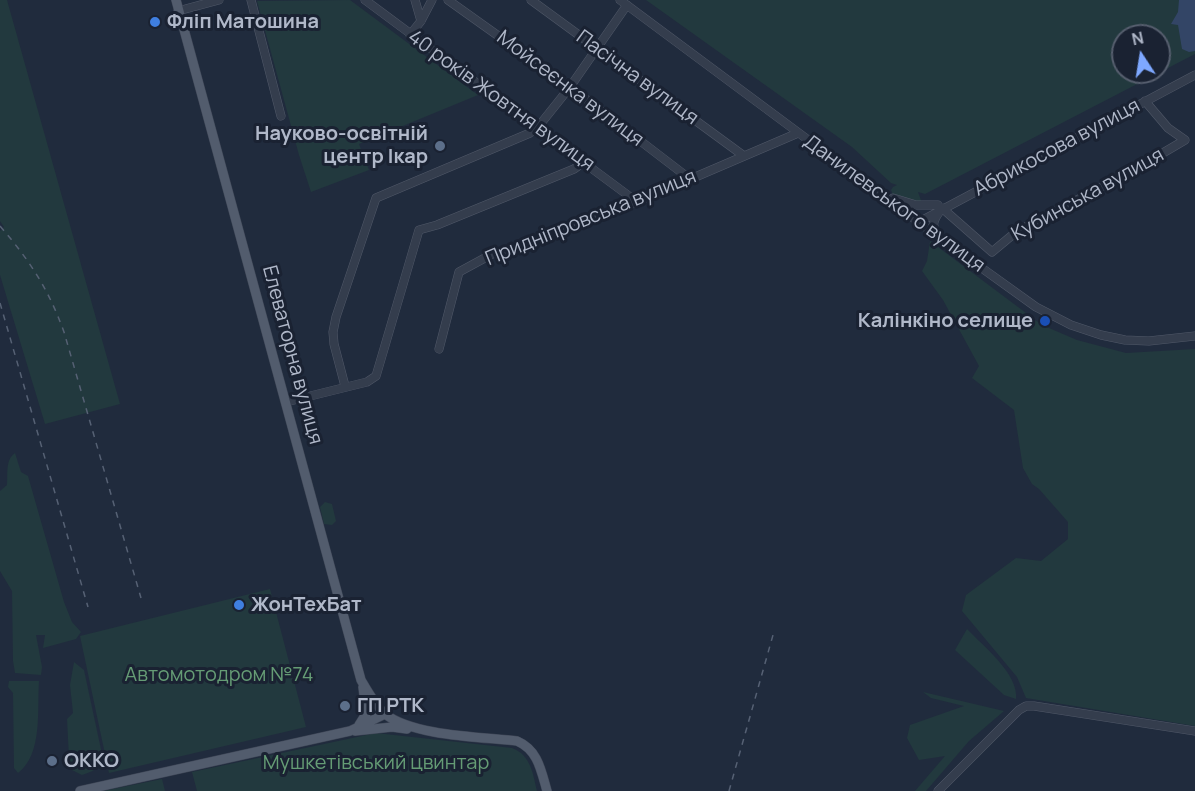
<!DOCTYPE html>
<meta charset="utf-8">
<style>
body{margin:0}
#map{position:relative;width:1195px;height:791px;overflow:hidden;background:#202b3d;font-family:Manrope,sans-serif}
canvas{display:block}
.north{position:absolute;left:1111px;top:24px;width:60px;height:60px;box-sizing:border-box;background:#1a2232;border:2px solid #565e6e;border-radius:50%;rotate:348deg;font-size:16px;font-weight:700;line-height:24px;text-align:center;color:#b0b8c9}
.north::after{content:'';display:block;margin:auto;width:21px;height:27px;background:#7ea8ff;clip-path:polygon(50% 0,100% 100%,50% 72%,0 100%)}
</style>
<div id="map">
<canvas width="1195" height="791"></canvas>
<div class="north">N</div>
</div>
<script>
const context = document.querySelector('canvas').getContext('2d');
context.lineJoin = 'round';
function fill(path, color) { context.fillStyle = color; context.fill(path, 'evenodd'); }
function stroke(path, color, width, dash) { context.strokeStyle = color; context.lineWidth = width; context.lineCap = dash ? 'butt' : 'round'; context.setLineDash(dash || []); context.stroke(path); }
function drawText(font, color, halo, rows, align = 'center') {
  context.font = font + ' Manrope,sans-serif'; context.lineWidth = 6; context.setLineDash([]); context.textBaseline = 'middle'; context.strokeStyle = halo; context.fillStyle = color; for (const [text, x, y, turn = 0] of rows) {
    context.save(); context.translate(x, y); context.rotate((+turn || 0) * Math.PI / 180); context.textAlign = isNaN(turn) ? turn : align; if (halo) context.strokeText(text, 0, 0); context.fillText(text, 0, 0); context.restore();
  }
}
fill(new Path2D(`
 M0 0H7L120 404 45 424 0 275V231L4 227 0 221Z
 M350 0 478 95 359 144 369 170 311 192 299 155 257 1Z
 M646 0H1195V54L925 194 918 192 922 203 893 195 891 190 893 187 897 185 891 183 852 147ZM1123 36H1159V72H1123Z
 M930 241 1042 325 1077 340 1126 353 1195 349V726L1026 698 1017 677 962 611 966 595 1016 558 1041 561 1068 539V522L1039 489 1032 484 1023 468 1014 410 972 378 979 366 943 300 922 271 927 261Z
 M15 453 21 472 28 476 64 602 72 622 81 632 76 639 43 648 45 635H36L42 667 41 675 15 673 13 661 12 591 0 571V491L7 485C8 474 5 460 15 453Z
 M325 502 332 504 336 521 332 525 324 524 320 507Z
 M270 589 306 727 109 773 80 636Z
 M967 629C983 646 1019 674 1016 699L1004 695 955 650Z
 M74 662 84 670 102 754C102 768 94 771 82 775L72 770 69 758 67 719 73 713 70 685Z
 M9 681H39C37 710 43 754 18 773L14 768 13 693 8 687Z
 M923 692 1004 711 969 741 926 791H915L945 756 919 760 907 738 910 725 964 706 931 698Z
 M376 733 512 748C531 755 533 774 537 791H197L192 772Z
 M162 779 165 791H103Z`), '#22393e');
fill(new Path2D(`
 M1179 0H1195V51L1189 52 1182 49 1178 25 1171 24 1178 12Z`), '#334566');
const minor = new Path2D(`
 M251 0 281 116
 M365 0 637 202
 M415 0 421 21
 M448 0 570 87 690 179
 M531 0 744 156
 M620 0 940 238 1036 307 1071 325 1101 335 1125 340 1149 341 1195 336
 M178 11 219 0
 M410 35 421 21 432 0
 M893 198 916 205H938
 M942 208 992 252 1016 232 1134 170 1185 140 1168 128 1145 101
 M919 222 1195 75
 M937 234C931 225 934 219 940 211
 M439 349 459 272 494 253 520 248 637 202 798 133
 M345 386 334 344 333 332 336 317 376 198 530 133 538 127 570 87 627 5
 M286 402 367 382 376 376 419 230 437 225 574 169 585 161
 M938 791 1019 710 1026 706H1034L1195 731`);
const major = new Path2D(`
 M176 0 361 680C368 692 375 705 385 714 413 736 482 737 517 741 538 750 541 770 547 791
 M359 725 366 714 363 687
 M355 731 392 727 407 729
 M80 791 350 731 385 714`);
stroke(minor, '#505868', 9);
stroke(major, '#3e4656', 10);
stroke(minor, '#343d4d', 8);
stroke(major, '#525c6d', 9);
stroke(new Path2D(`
 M0 226C30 261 48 288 64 332L141 598
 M0 303 88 607
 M729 791 773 635`), '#566174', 1.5, [6, 6]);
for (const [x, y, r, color] of [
 [155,22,6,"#3f7fe0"],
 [440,146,6,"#5c6f8a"],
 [1045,321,6,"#1a4fb4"],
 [239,605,6,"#3f7fe0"],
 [345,706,6,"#5c6f8a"],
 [52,761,6,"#5c6f8a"]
]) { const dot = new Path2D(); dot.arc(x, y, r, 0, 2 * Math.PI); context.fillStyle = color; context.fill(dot); stroke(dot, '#1a2232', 2); }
drawText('bold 20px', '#b0b8c9', '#1a2232', [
 ["Фліп Матошина",167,22],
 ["Науково-освітній",428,134,"right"],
 ["центр Ікар",428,157,"right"],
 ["Калінкіно селище",1033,321,"right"],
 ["ЖонТехБат",251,605],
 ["ГП РТК",357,706],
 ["ОККО",64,761]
], 'left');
drawText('20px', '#b0b8c9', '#1a2232', [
 ["Пасічна вулиця",637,78,36],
 ["Мойсеєнка вулиця",570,89,37],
 ["40 років Жовтня вулиця",501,101,36],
 ["Абрикосова вулиця",1057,148,-28],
 ["Кубинська вулиця",1088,195,-29],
 ["Данилевського вулиця",894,204,36],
 ["Придніпровська вулиця",591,218,-22],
 ["Елеваторна вулиця",292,355,75]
]);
drawText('20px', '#659c75', '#1a2232', [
 ["Автомотодром №74",219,675],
 ["Мушкетівський цвинтар",376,763]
]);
</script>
